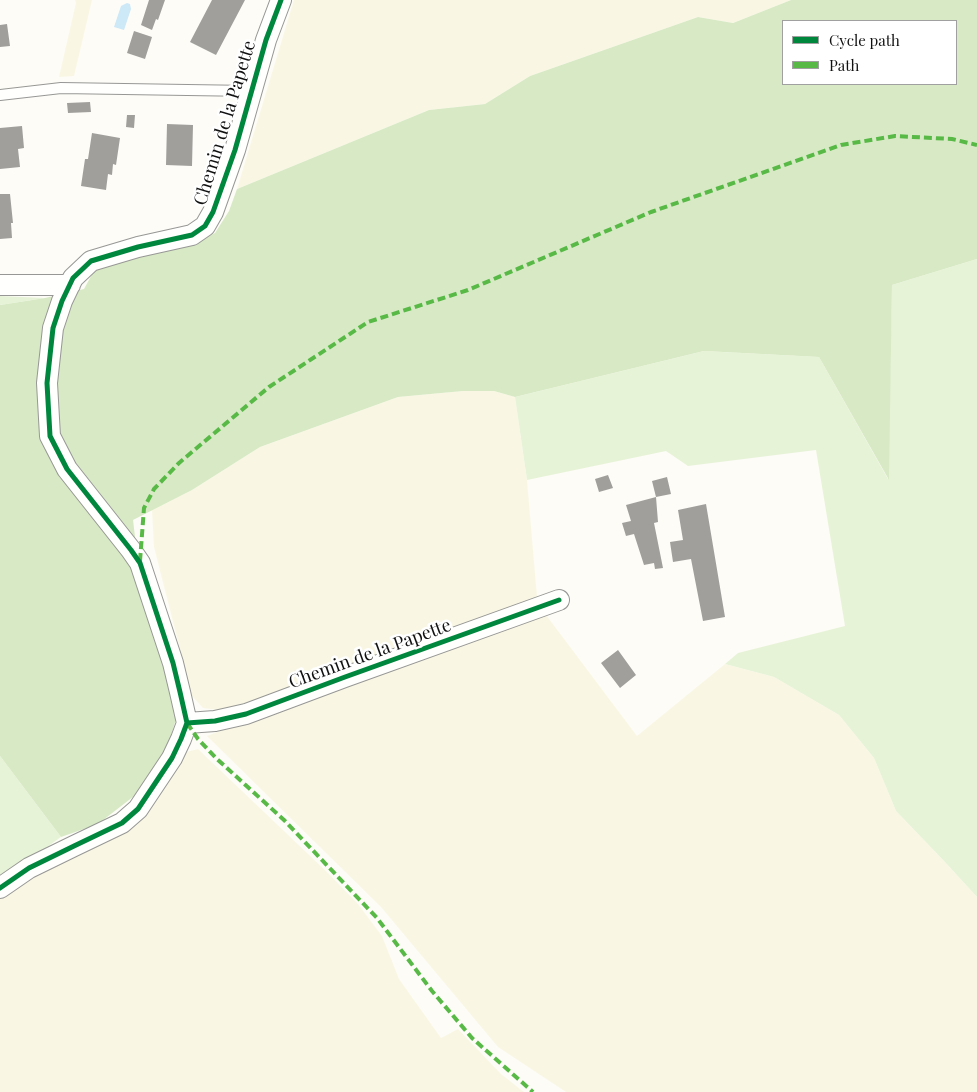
<!DOCTYPE html>
<style>
body{margin:0}
#map{position:relative;width:977px;height:1092px;overflow:hidden;background:#fdfcf7;font-family:"Playfair Display",serif}
canvas{display:block}
.legend{position:absolute;left:782px;top:20px;width:175px;height:65px;box-sizing:border-box;background:#fff;border:1px solid #a0a0a0;margin:0;padding:6px 9px;list-style:none;font-size:15px;color:#111}
.legend li{display:flex;align-items:center;gap:10px;height:25px}
.legend b{width:25px;border:1px solid #a0a0a0}
</style>
<div id="map">
<canvas width="977" height="1092"></canvas>
<ul class="legend">
<li><b style="height:6px;background:#00873e"></b>Cycle path</li>
<li><b style="height:6px;background:#58b947"></b>Path</li>
</ul>
</div>
<script>
const context = document.querySelector('canvas').getContext('2d');
context.lineJoin = 'round';
function fill(path, color) { context.fillStyle = color; context.fill(path, 'evenodd'); }
function stroke(path, color, width, dash) { context.strokeStyle = color; context.lineWidth = width; context.lineCap = dash ? 'butt' : 'round'; context.setLineDash(dash || []); context.stroke(path); }
function drawText(font, color, halo, rows, align = 'center') {
  context.font = font + ' "Playfair Display",serif'; context.lineWidth = 5; context.setLineDash([]); context.textBaseline = 'middle'; context.strokeStyle = halo; context.fillStyle = color; for (const [text, x, y, turn = 0] of rows) {
    context.save(); context.translate(x, y); context.rotate((+turn || 0) * Math.PI / 180); context.textAlign = isNaN(turn) ? turn : align; if (halo) context.strokeText(text, 0, 0); context.fillText(text, 0, 0); context.restore();
  }
}
fill(new Path2D(`
 M75 0H92L74 76 59 77 76 3Z
 M294 0H791L733 23 698 17 530 76 485 104 429 110 237 189Z
 M463 391H494L515 397 527 480 537 597 239 708 218 710 203 708 192 696 154 547 152 510 192 490 260 447 398 397Z
 M546 615 637 736 725 664 774 677 839 715 874 758 896 811 944 861 977 897V1092H566L498 1047 381 907 207 736 278 709Z
 M198 749 328 873 358 904 382 936 399 979 441 1038 458 1029 501 1074 524 1092H0V899L43 871 66 859 123 834 146 816 186 752Z`), '#f9f7e4');
fill(new Path2D(`
 M977 259V897L944 861 896 811 874 758 839 715 774 677 725 664 738 653 845 626 816 450 688 466 666 451 527 480 515 397 704 351 819 357 888 479 892 285Z
 M0 296 45 298 0 305Z
 M0 756 61 837 26 862 0 879Z`), '#e7f3d7');
fill(new Path2D(`
 M791 0H977V259L892 285 889 480 819 357 704 351 515 397 494 391H463L398 397 260 447 192 490 133 520 142 595 155 621 176 719 171 736 162 758 138 793 98 824 61 837 0 756V305L45 298 84 289 96 267 201 240 215 233 229 211 237 189 429 110 485 104 530 76 698 17 733 23ZM783 21H956V84H783Z`), '#d8eac5');
fill(new Path2D(`
 M127 3 130 4 131 9 124 30 114 27 121 6Z`), '#cde8f7');
fill(new Path2D(`
 M149 0H165L158 20 156 19 152 30 141 25Z
 M212 0H245L216 55 190 42Z
 M7 24 10 46 0 47V25Z
 M134 31 152 37 145 59 127 53Z
 M90 102 91 112 68 113 67 103Z
 M127 115H135L134 128 126 127Z
 M167 124 193 125 192 166 166 165Z
 M22 126 24 148 18 149 20 167 0 169V128Z
 M92 133 120 138 116 165 113 164 112 175 108 174 106 190 81 186 85 159H88Z
 M0 194H10L13 223H11L12 238 0 239Z
 M608 475 613 488 599 492 595 479Z
 M667 477 671 494 656 497 652 481Z
 M656 497 658 522 654 523 663 568 655 569 654 563 644 565 634 534 626 536 622 523 631 521 626 505Z
 M706 504 725 617 703 621 691 559 673 562 670 542 683 540 678 510Z
 M618 650 636 675 620 688 601 663Z`), '#a19f9c');
const service = new Path2D(`
 M0 95 61 88 251 91`);
const minor = new Path2D(`
 M0 285H70
 M187 723 215 721 246 714 345 677 559 600
 M0 888 29 868 74 846 122 823 138 809 172 758 181 739 187 723 180 692 173 663 140 563 131 550 67 469 50 436 47 383 53 328 62 301 73 278 91 261 138 247 192 235 205 226 213 212 235 150 266 40 281 0`);
stroke(service, '#979795', 12);
stroke(minor, '#979795', 22);
stroke(service, '#fffffe', 10);
stroke(minor, '#fffffe', 20);
stroke(new Path2D(`
 M140 561 144 508 154 489 179 463 269 387 368 322 468 290 651 212 841 145 895 136 952 139 977 145
 M187 723 198 739 217 759 284 820 377 918 432 991 472 1038 533 1092`), '#58b947', 4, [8, 4]);
stroke(new Path2D(`
 M187 723 215 721 246 714 345 677 559 600
 M0 888 29 868 74 846 122 823 138 809 172 758 181 739 187 723 180 692 173 663 140 563 131 550 67 469 50 436 47 383 53 328 62 301 73 278 91 261 138 247 192 235 205 226 213 212 235 150 266 40 281 0`), '#00873e', 5);
drawText('18px', '#111', '#fff', [
 ["Chemin de la Papette",225,123,-73],
 ["Chemin de la Papette",370,654,-20]
]);
</script>
